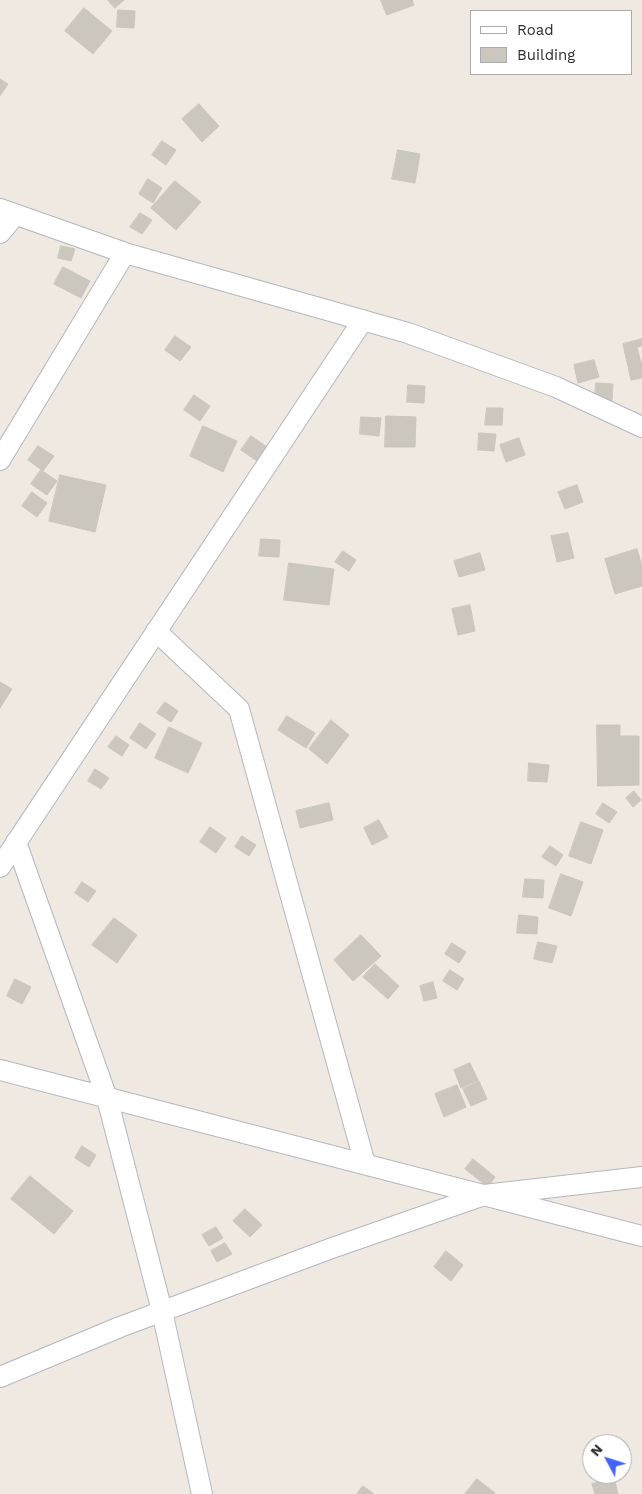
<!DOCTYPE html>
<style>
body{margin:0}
#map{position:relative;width:642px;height:1494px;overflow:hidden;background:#efe9e1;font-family:"Work Sans",sans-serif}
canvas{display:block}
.legend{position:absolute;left:470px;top:10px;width:162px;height:65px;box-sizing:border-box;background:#fff;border:1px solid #ababab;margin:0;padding:6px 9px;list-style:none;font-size:15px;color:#2e2e2e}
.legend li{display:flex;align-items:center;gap:10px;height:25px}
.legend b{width:25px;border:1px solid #ababab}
.north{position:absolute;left:582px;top:1434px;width:50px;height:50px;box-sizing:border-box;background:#fff;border:1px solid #ababab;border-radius:50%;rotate:310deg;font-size:14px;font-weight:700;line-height:20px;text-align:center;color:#2e2e2e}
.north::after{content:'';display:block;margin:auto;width:18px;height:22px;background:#4264fb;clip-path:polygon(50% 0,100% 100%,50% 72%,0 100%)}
</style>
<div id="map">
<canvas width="642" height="1494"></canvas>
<ul class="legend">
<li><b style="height:6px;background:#fff"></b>Road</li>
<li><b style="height:14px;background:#cbc7bf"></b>Building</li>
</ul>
<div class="north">N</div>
</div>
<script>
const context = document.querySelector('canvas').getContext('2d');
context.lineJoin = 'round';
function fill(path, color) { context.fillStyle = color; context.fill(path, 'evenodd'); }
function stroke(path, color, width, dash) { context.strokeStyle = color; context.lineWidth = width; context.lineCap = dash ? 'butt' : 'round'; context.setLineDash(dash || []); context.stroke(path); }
const building = new Path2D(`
 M108 0H124L115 8Z
 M381 0H412L414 5 387 15Z
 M84 8 112 31 93 54 65 31Z
 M118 10 135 11 134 28 117 27Z
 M0 79 8 84 0 96Z
 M199 104 219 126 202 142 182 119Z
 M162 141 176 150 166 165 152 155Z
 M398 150 420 154 415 183 392 179Z
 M148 179 162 188 153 203 139 194Z
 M175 181 201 202 176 230 151 208Z
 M140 213 152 220 142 234 130 227Z
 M61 246 75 249 71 261 58 258Z
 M63 267 90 281 81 298 54 284Z
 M175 336 191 347 180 361 165 350Z
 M642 339V346L637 347 641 363H642V378L631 380 623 344Z
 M594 360 599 377 578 383 574 365Z
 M596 383 613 384 612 401 595 399Z
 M408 385 425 386 424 403 407 402Z
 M194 395 210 406 200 421 184 410Z
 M487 408H503L502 425H485Z
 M386 416 416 417 415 447H385Z
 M361 417 381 418 379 436 360 434Z
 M203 426 237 441 223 472 190 456Z
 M479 433 496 434 494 451 478 450Z
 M251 436 267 447 257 461 241 450Z
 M519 438 525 455 506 462 500 445Z
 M38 446 54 456 43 471 28 460Z
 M41 470 57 481 47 495 31 484Z
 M60 475 106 485 95 532 49 521Z
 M577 485 583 502 565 509 558 492Z
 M32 492 47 503 37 517 22 506Z
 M568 533 574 558 557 562 551 536Z
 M261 539 280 540 279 557 259 556Z
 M637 549 642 566V586L615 594 605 559Z
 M343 551 356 560 349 571 335 562Z
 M480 553 485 570 459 577 454 561Z
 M289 563 334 569 329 605 284 600Z
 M470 605 475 631 458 635 452 609Z
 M0 682 12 689 0 708Z
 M165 702 178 711 171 722 157 713Z
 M287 716 315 733 306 748 278 730Z
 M331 720 349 735 327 764 309 749Z
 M140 723 156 734 146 749 130 738Z
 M597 725H620V736H639V785L598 786Z
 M169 727 202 743 188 773 155 758Z
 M116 736 129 745 122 756 108 747Z
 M529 763 549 765 547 782 528 781Z
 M95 769 109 778 101 789 88 781Z
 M634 791 641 800 633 807 626 798Z
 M329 803 333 820 300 828 296 811Z
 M603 803 617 812 609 823 596 814Z
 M379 820 388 837 372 845 364 828Z
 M581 822 603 830 591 864 569 856Z
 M210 827 226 838 216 853 200 842Z
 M242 836 256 845 249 856 235 847Z
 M550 846 563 855 556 866 542 857Z
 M561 874 583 882 571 916 549 908Z
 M525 879 544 880 543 898 523 897Z
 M82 882 96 891 88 902 75 893Z
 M519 915 538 917 537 934 517 933Z
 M114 918 137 935 117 963 92 945Z
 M361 935 381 956 353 981 334 960Z
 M538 942 557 946 552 963 534 959Z
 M452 943 466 952 459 963 445 954Z
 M375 964 399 986 388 999 363 977Z
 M450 970 464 979 457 990 443 981Z
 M15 979 31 987 22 1004 7 996Z
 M433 982 437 998 424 1001 420 986Z
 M470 1063 478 1080 461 1088 454 1070Z
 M479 1081 487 1099 471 1106 463 1089Z
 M457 1085 466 1107 444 1117 435 1094Z
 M82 1146 96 1155 89 1167 75 1158Z
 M473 1159 495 1177 488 1187 465 1169Z
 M30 1176 73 1211 54 1234 11 1199Z
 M245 1209 262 1225 250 1237 233 1221Z
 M216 1227 223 1238 209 1246 202 1235Z
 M225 1243 232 1254 217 1262 211 1251Z
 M446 1251 463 1265 451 1281 434 1267Z
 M614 1478 618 1494H595L592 1484Z
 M477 1479 495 1493 494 1494H465Z
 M363 1486 374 1494H357Z`);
fill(building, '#cbc7bf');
stroke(building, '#cbc5ba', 1);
const street = new Path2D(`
 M0 209 125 253 0 460
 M0 233 15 215
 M125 253 408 333 556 387 642 427
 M156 631 239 709 365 1164
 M16 842 107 1098 162 1311 202 1494
 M0 867 363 320
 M0 1070 642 1236
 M0 1377 120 1327 332 1248 484 1195 642 1177`);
stroke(street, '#b4b7c1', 22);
stroke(street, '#fff', 20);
</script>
